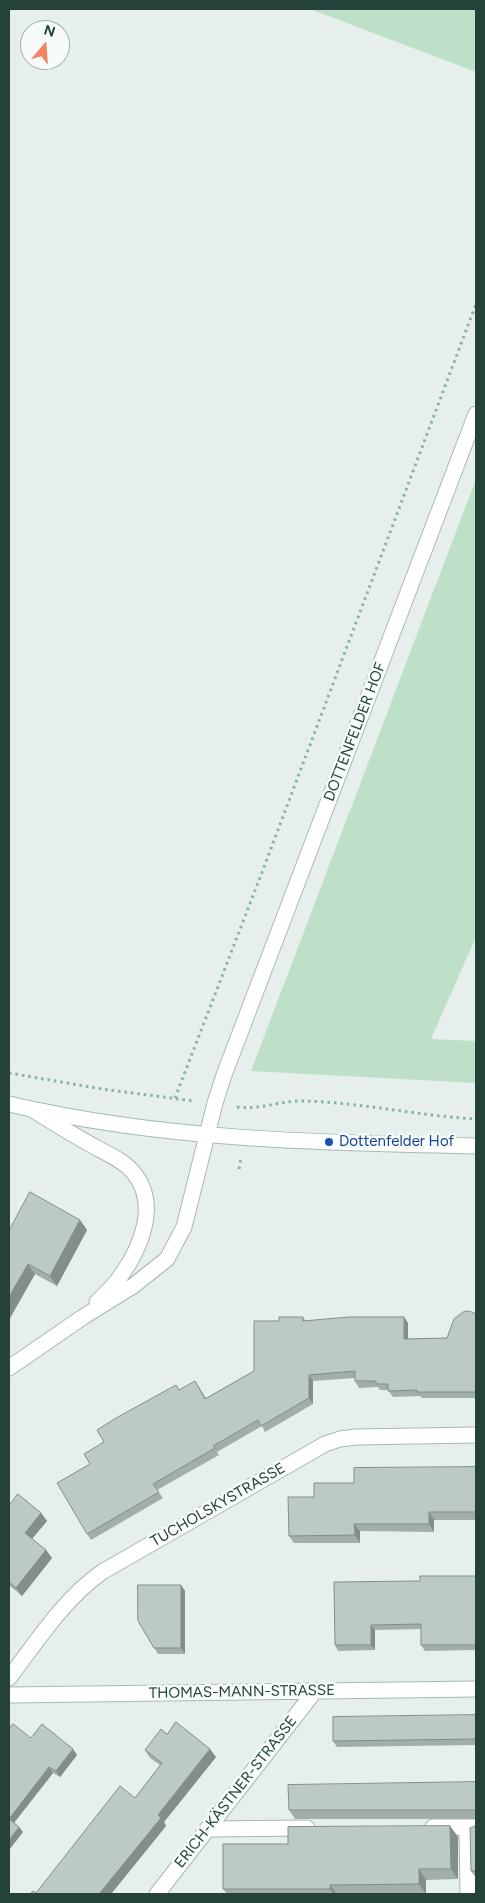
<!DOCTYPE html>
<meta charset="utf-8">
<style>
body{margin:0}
#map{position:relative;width:485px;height:1903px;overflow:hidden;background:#e6efeb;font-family:Figtree,sans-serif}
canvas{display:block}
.frame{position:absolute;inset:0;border:10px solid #24423a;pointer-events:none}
.north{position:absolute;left:20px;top:20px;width:50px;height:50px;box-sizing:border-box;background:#f7fbf9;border:1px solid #a3b1ad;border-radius:50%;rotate:18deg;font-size:14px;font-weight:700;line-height:20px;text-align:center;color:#24423a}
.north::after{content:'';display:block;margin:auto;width:18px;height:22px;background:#f4845f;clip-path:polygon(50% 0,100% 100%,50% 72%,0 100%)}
</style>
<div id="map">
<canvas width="485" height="1903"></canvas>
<div class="frame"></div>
<div class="north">N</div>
</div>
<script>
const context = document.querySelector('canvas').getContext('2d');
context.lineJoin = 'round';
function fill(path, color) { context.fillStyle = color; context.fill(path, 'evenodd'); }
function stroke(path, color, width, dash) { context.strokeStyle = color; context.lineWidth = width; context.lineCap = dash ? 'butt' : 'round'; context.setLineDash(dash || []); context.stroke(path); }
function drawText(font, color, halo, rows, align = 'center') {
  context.font = font + ' Figtree,sans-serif'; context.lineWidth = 5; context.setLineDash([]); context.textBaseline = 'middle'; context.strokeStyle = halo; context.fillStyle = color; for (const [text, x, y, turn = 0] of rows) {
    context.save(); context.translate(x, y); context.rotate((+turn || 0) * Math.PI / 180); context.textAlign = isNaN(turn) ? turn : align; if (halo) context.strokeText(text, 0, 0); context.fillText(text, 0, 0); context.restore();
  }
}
fill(new Path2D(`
 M310 9H476V72Z
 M476 479V937L431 1039 476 1041V1083L251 1071Z`), '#bfe0c8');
const street = new Path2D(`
 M33 1110C51 1121 70 1133 88 1143 103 1152 122 1159 133 1172 160 1204 141 1248 120 1277 114 1286 105 1294 97 1302
 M9 1368 83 1317 133 1286 167 1259 184 1227 215 1103 224 1075 476 414
 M9 1678C38 1640 63 1600 102 1572L325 1444 340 1439 356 1437 476 1435
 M9 1695 476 1689
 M433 1827H476
 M467 1827 468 1894
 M207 1829 307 1828
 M157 1894 315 1691`);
const secondary = new Path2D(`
 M9 1104C162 1140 320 1143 476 1146`);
stroke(street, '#a8b8b2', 17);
stroke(secondary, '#a4bbb3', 17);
stroke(new Path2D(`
 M9 1073 102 1089 194 1101
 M175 1098 261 875 476 304
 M237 1107C260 1110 279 1101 301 1101 360 1102 418 1116 476 1119
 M239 1169 241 1158`), '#86b3a5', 3, [2.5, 4]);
stroke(street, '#fff', 15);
stroke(secondary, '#fff', 15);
fill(new Path2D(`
 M80 1220 87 1230 57 1286 35 1274 10 1318 9 1317V1231Z
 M476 1314V1398H422L420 1396 393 1397 388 1390H380L378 1387 359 1388 355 1381V1378L313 1381V1404L265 1432 262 1426 217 1452 219 1455 157 1490 163 1498 91 1540 87 1534 90 1464 104 1442 180 1390 195 1381 206 1398 254 1371 279 1321 303 1317 306 1321 404 1317 408 1323V1339L447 1338Z
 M476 1467V1520H434V1532L360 1531V1543H294L289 1536 314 1497 354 1483Z
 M9 1506 41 1513 47 1521 32 1539 46 1550 52 1558 22 1596 9 1585Z
 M476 1576V1650L425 1651 421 1645V1629L375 1630V1650L338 1651 335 1645 420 1581Z
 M181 1585 185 1591V1654H158L154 1648Z
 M476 1715V1745L337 1747 333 1741Z
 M9 1730 77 1755 60 1777 53 1773 14 1823 19 1827 23 1832 9 1850Z
 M167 1734 216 1757 164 1822 166 1826 111 1894H30L36 1893 135 1798 160 1765 150 1758 145 1750Z
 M476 1782V1819H295L289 1810Z
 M450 1826 458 1837V1879L426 1880V1894H227L223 1889 288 1844Z
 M471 1871H476V1878Z`), '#a1aea9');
fill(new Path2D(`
 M80 1220 87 1230 57 1286 50 1276Z
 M28 1264 35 1274 10 1318 9 1315V1297Z
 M404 1317 408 1323V1345L404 1339Z
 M309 1375 313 1381V1404L309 1398Z
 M429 1512 434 1520V1532L429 1524Z
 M41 1513 47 1521 30 1541 25 1533Z
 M354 1524 360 1531V1543L355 1535Z
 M46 1550 52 1558 22 1596 16 1588Z
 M181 1585 185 1591V1654L181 1648Z
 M371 1625 375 1630V1650L371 1645Z
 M73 1749 77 1755 60 1777 56 1771Z
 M210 1749 216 1757 164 1822 166 1826 111 1894H99L158 1815Z
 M49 1767 53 1773 13 1824 9 1819Z
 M450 1826 458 1837V1879L451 1869Z
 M19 1827 23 1832 9 1850V1840Z
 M419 1869 426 1880V1894L419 1884Z
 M330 1885 337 1894H334L330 1889Z`), '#838d89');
const building = new Path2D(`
 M30 1192 80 1220 50 1276 28 1264 9 1297V1231Z
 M469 1311 476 1314V1392H417V1390L388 1391V1384H376V1381H355V1371L309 1375V1398L261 1426 258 1420 213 1446 215 1448 153 1484 159 1492 87 1534 57 1483 90 1464 84 1454 104 1442 97 1430 116 1418 176 1385 179 1390 195 1381 205 1399 254 1371V1321H279V1317H303V1321L349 1317H404V1339L447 1338 454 1319 463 1312Z
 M476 1467V1512H429V1524H354L355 1535 289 1536 288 1497H314V1483H354V1468Z
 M18 1494 41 1513 25 1533 46 1550 16 1588 9 1582V1506Z
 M420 1576H476V1645H421V1624L371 1625V1645H335L334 1582 420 1581Z
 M138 1585H181V1648H154L138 1621Z
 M476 1715V1739L333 1741V1717Z
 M176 1722 210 1749 158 1815 161 1818 99 1894H30L33 1891 36 1893 120 1786 135 1798 162 1763 145 1750 161 1729 167 1734Z
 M13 1724 31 1738 42 1724 73 1749 56 1771 49 1767 9 1819 19 1827 9 1840V1730Z
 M476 1782V1812L474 1810H289L288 1785Z
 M476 1824V1871H471L470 1828 475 1826Z
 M450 1826 451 1869H419V1884L330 1885V1889H223V1844H288V1827Z`);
fill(building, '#bbcac4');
stroke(building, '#838d89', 1);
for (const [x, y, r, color] of [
 [329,1142,5,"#1a4fb4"]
]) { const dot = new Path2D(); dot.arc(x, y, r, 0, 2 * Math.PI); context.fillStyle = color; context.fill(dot); stroke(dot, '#f7fbf9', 2); }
drawText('15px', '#24423a', '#f7fbf9', [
 ["DOTTENFELDER HOF",355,732,-69],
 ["TUCHOLSKYSTRASSE",218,1505,-30],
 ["THOMAS-MANN-STRASSE",242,1692,-1],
 ["ERICH-KÄSTNER-STRASSE",236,1792,-52]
]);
drawText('15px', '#164399', '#f7fbf9', [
 ["Dottenfelder Hof",339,1142]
], 'left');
</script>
